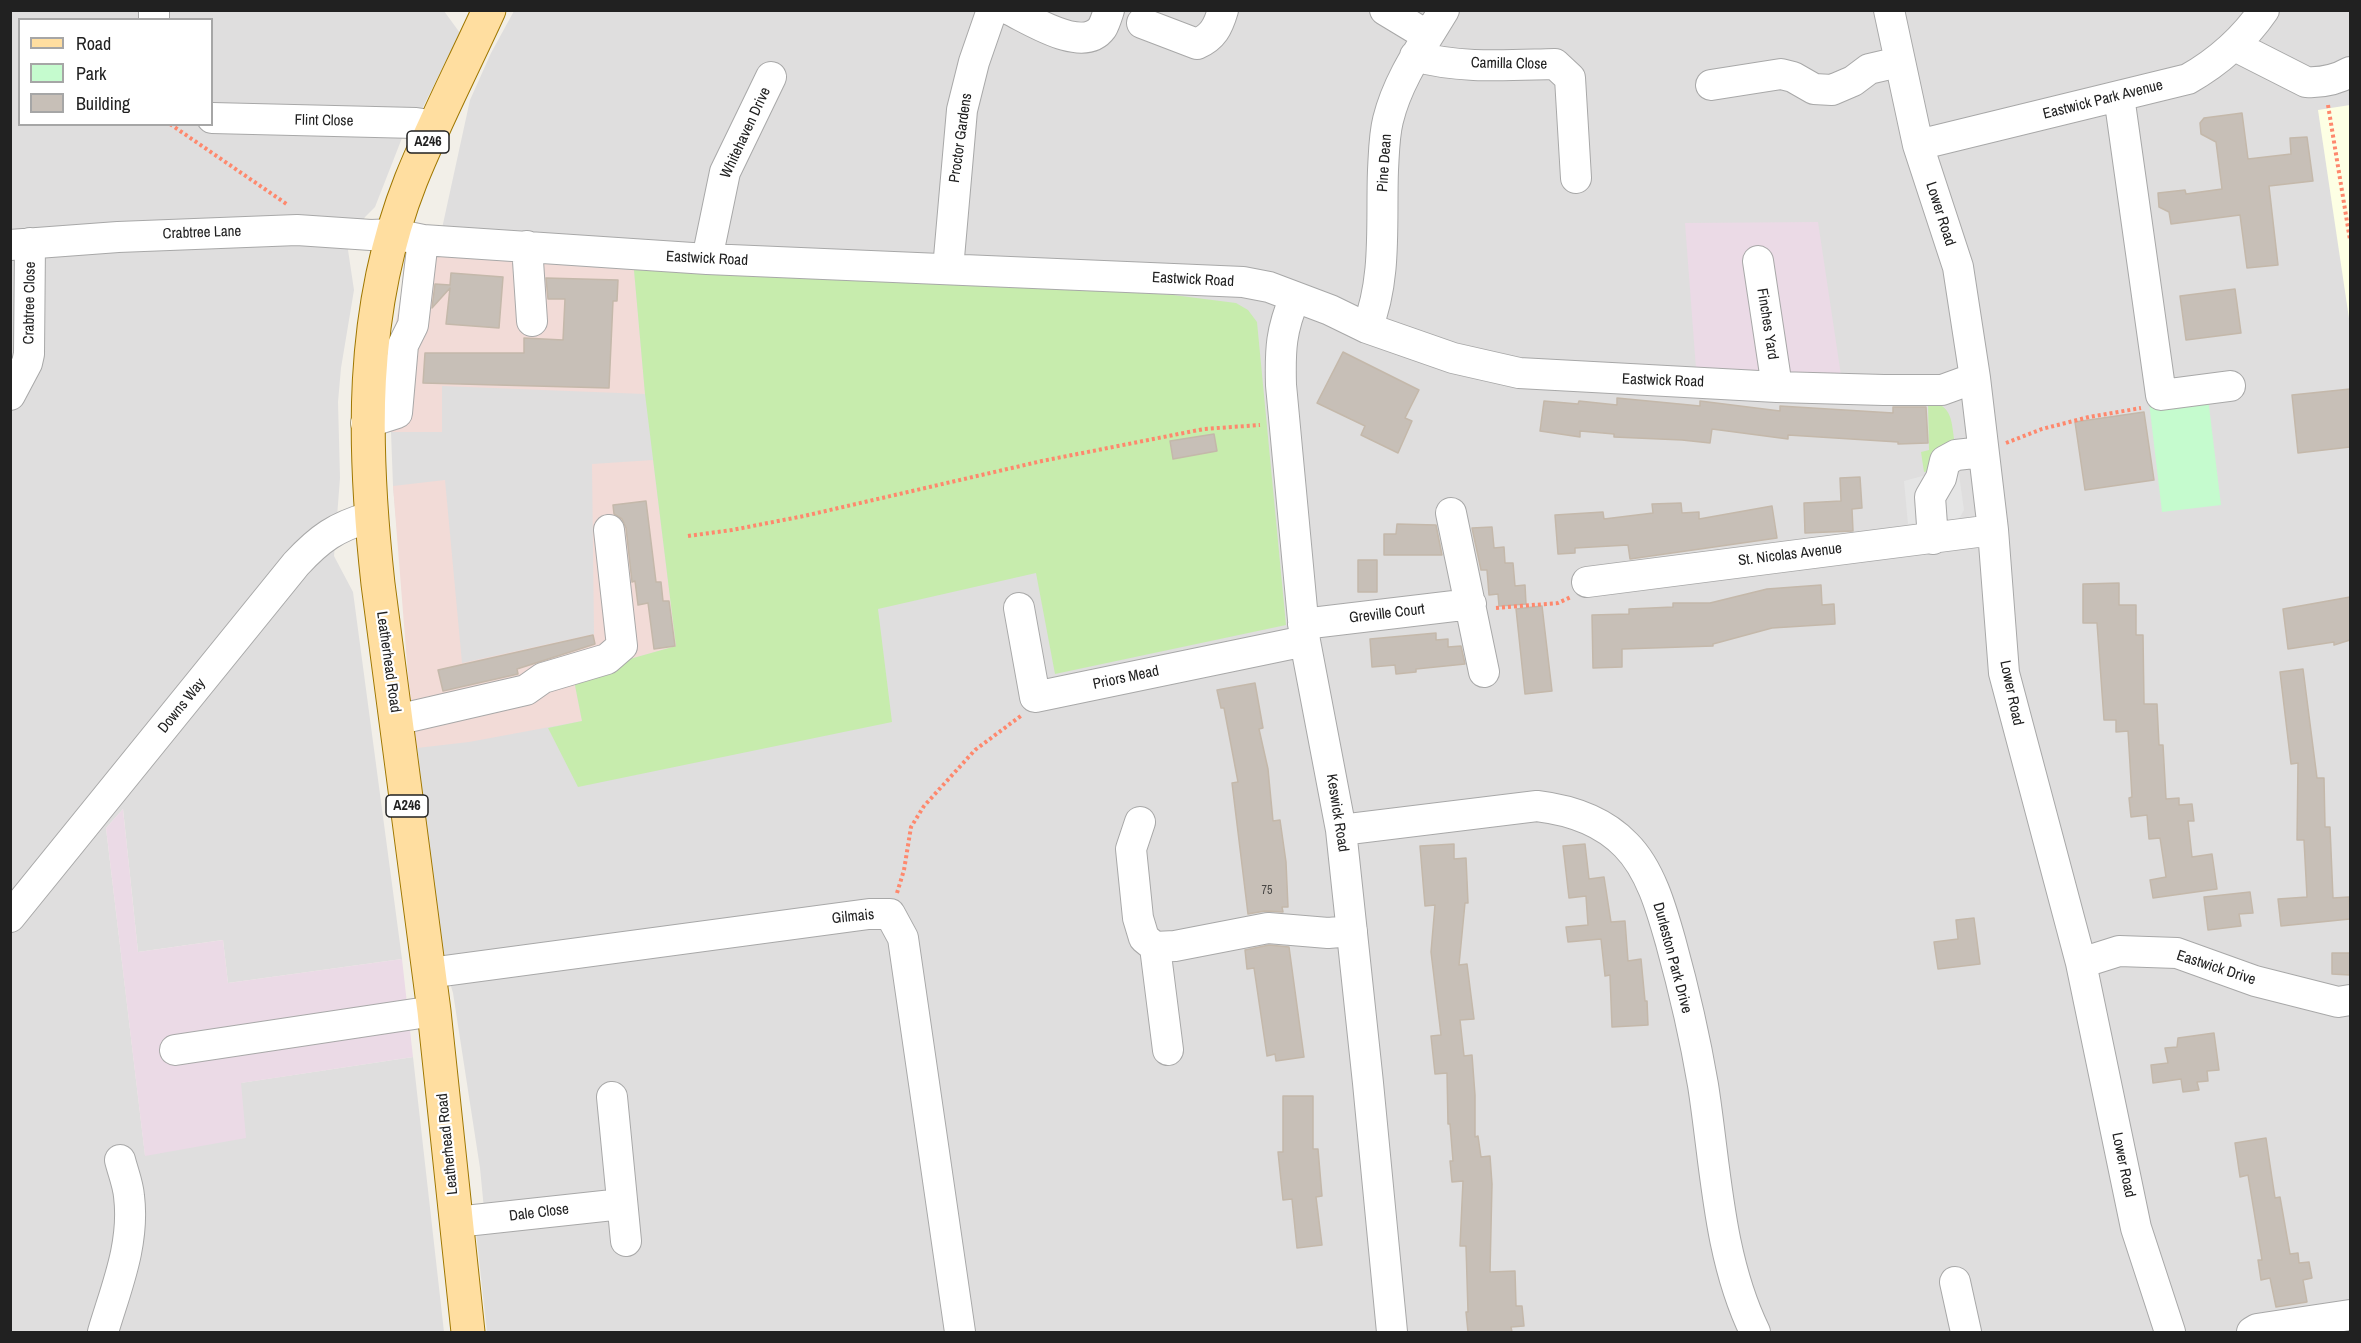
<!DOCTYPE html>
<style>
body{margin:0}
#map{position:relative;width:2361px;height:1343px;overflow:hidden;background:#f2efe8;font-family:"Archivo Narrow",sans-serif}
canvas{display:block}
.frame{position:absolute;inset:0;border:12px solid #212121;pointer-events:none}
.legend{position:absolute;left:18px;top:18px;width:195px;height:108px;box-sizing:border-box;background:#fff;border:2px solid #a6a6a6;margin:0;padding:8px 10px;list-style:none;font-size:18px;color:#212121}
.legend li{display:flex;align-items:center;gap:12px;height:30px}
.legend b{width:30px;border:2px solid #a6a6a6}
</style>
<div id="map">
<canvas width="2361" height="1343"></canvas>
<div class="frame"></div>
<ul class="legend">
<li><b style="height:8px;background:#ffdea0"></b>Road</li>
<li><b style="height:16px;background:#c5fbce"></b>Park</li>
<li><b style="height:16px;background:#c7bfb7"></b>Building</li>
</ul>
</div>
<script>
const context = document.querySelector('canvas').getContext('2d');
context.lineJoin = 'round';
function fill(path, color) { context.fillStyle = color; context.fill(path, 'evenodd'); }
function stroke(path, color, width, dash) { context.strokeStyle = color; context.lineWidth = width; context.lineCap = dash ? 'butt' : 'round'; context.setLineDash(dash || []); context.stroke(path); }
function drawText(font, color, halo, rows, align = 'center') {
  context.font = font + ' "Archivo Narrow",sans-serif'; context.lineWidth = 4.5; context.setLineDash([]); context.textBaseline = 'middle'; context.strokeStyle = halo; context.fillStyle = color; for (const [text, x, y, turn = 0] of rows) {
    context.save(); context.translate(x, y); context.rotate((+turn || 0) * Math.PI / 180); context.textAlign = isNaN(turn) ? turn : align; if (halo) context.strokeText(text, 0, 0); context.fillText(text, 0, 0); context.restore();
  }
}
fill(new Path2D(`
 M10 11H444L460 33 419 115 402 138 375 207 365 217 348 250 354 290 341 368 338 402 340 478 334 556 353 592 402 959 228 983 223 940 138 952 123 809 106 828 145 1155 240 1083 413 1057 444 1332H11ZM20 20H212V124H20Z
 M514 11H2350V1332H487L476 1232 486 1230 480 1168 453 993 443 959 415 731 393 486 391 432 387 407 389 363 406 267 436 256 470 100 491 53Z`), '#dfdede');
fill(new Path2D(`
 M416 255 634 270 645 394 442 386V432H391L387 407 389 363 406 267Z
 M653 460 676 646 573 675 582 721 469 742 417 748 408 675 393 486 445 480 462 663 594 634 592 464Z`), '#f2dbd7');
fill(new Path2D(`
 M1818 222 1842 382H1697L1685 223Z
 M123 809 138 952 223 940 228 983 402 959 413 1057 241 1083 246 1138 145 1156 106 828Z`), '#ebdae6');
fill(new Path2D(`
 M2350 105V325L2318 110Z`), '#fdffe4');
fill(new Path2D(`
 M634 270 996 284 1173 295 1236 303 1248 310 1257 322 1286 625 1055 674 1036 573 878 609 892 722 578 787 548 728 582 721 573 675 676 646 645 394Z
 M1928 402C1954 404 1951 423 1955 444L1935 470 1924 472 1921 452 1929 450Z`), '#c7ecad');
fill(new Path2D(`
 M2208 398 2221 505 2162 512 2149 402Z`), '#c5fbce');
fill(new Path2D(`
 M1955 446 1964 510 1959 519 1908 524 1904 481 1937 472Z`), '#e5e5e5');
const building = new Path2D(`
 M2242 113 2248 159 2291 154 2290 138 2307 137 2313 181 2269 186 2278 265 2247 268 2240 215 2171 224 2169 212 2159 207 2158 193 2185 190 2186 194 2222 189 2216 142 2201 134 2200 123 2204 118Z
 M451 273 503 277 499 328 446 324 450 288 432 308 435 284 450 285Z
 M546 278 618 280 617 301H613L609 388 423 383 425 353H524V338L563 340 565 299H548Z
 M2235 289 2241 333 2186 340 2180 296Z
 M1343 352 1419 390 1405 418 1412 421 1398 453 1361 435 1365 426 1317 403Z
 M2350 389V447L2298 453 2292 395Z
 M1617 398 1700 406V401L1780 411V406L1893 413V407H1926L1928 443 1898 444V442L1788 435V439L1712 429 1710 443 1682 440 1614 437V434L1580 431V437L1540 431 1544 401 1578 404 1579 401 1617 405Z
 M2144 412 2154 480 2085 490 2075 422Z
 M1214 434 1217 451 1173 459 1170 441Z
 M1860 477 1862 508 1852 509 1853 531 1805 533 1804 503 1841 501 1840 478Z
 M646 501 656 582H661L663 601H669L675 646 654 649 648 603 638 605 635 581 632 582 626 528 622 519 614 514 613 505Z
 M1681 503 1682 513 1699 512V519L1772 506 1777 538 1630 559 1628 545 1575 548V553L1558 554 1555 515 1603 512 1604 519 1653 513 1652 504Z
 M1397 524 1436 525 1442 555H1384V534H1396Z
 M1492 527 1494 548 1504 547 1505 563H1513L1515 586 1525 585 1526 604 1499 606 1498 594 1489 595 1487 570H1481L1472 528Z
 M1358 560H1377V592H1358Z
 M2119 583V605H2136V635H2143L2144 704H2157L2159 745H2163L2166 799 2179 798V805L2192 804 2194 821H2188L2192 857 2212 854 2217 889 2153 898 2150 880 2166 877 2160 838 2149 839 2147 815 2131 817 2129 798 2132 797 2128 731 2116 732V720H2104L2097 623H2083V584Z
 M1821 585 1822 605 1834 604 1835 624 1772 628 1713 644V646L1622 649V667L1593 668 1592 615 1629 614V609L1673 607V603H1710L1767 589Z
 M2350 597V640L2334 645V642L2288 649 2283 609Z
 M1542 606 1552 691 1525 694 1516 609Z
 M1436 633V640L1448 639V647L1461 646 1465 664 1416 669V672L1396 674 1395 665 1372 667 1370 639Z
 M593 635 595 644 517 669 518 674 443 691 438 670Z
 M2303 669 2317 778H2324L2325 827H2330L2333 898 2349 897 2350 919 2281 926 2278 899 2307 897 2304 840H2297L2298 763 2291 764 2280 672Z
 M1255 683 1263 728 1259 729 1268 769 1273 821 1280 820 1286 862 1288 907H1282L1283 912 1265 911 1248 914 1232 783 1238 782 1224 708H1221L1217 690Z
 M1454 844V859L1466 858 1468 903H1465L1459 965 1467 964 1474 1019 1460 1020 1464 1056 1472 1055 1475 1095V1137L1478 1136 1481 1157 1490 1156 1492 1184 1490 1272 1515 1271 1516 1306H1522L1524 1326 1511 1327 1512 1332H1468L1466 1312H1468L1466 1246H1460L1463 1181 1452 1182 1450 1161H1453L1450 1124H1448L1447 1073 1435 1074 1431 1036 1441 1035 1431 952 1435 905 1425 906 1420 846Z
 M1585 844 1589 879 1604 877 1611 922 1625 921 1628 961 1641 959 1645 1001H1647L1648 1025 1612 1027 1610 975 1605 976 1601 939 1568 942 1566 927 1588 925 1586 896 1569 898 1563 846Z
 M2250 892 2253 913 2239 914 2241 926 2208 930 2204 897Z
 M1974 918 1980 964 1938 969 1934 942 1958 939 1956 920Z
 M1269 945 1289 947 1304 1057 1276 1061 1275 1054 1267 1056 1254 968 1247 969 1245 950Z
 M2332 953H2350V975L2332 974Z
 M2214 1033 2219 1070 2207 1071 2208 1081 2197 1082 2199 1090 2183 1092 2181 1079 2153 1083 2151 1065 2168 1063 2165 1048 2177 1047 2178 1038Z
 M1283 1096H1313V1149H1318L1322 1196 1316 1197 1322 1245 1297 1248 1292 1199 1283 1200 1278 1152H1283Z
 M2266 1138 2275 1198 2280 1197 2290 1254 2298 1253 2299 1263 2309 1262 2312 1278 2303 1280 2307 1302 2276 1307 2270 1278 2261 1280 2258 1260H2262L2248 1175 2240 1177 2235 1143Z`);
fill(building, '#c7bfb7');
stroke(building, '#c4b8aa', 1.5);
const minor = new Path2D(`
 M1010 10C1031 20 1083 54 1102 28 1105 23 1107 16 1109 10
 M1385 10 1428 36
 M1889 10 1918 145 1958 267 1975 378 1993 530 2004 673 2081 963 2136 1228 2170 1332
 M154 20V10
 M1142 23 1197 44C1213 37 1218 27 1223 10
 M2235 46 2306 82C2323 83 2336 80 2350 72
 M1415 56C1459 69 1509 65 1555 64L1570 78 1576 178
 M1711 85 1781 74 1793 77 1814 89 1832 90 1853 81 1869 69 1899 62
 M2119 96 2161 395 2230 386
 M212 118 416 123 435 126
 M1918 145 2188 79C2218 62 2244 39 2264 10
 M10 245 118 237 297 230 371 235 394 234 423 240 707 259 1243 282 1269 287 1330 310 1367 328 1453 358 1519 373 1777 387 1884 390H1942L1975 378
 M527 246 532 321
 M707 259 725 172 771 77
 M1758 261 1777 387
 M948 269 962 110 974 62 992 10
 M1295 297C1281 330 1280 349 1281 385L1305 641 1341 830 1368 1083 1392 1332
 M1367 328C1387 279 1381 222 1383 170 1384 153 1384 136 1388 120 1398 79 1423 45 1444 10
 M10 395 27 363 29 354 30 243
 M366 423 397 413 403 345 413 325 423 240
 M1451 513 1484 672
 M1933 539 1930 497 1941 478 1945 461 1956 455 1983 452
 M1587 582 1993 530
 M1019 608 1035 697 1305 641
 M1303 624 1471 604
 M396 720 526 690 543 678 607 659 622 646 609 530
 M1140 822 1131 849 1138 918 1144 938 1155 947 1175 946 1268 928 1328 933 1352 931
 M1341 830 1537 806C1570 810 1603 821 1626 845 1651 870 1662 911 1671 943 1684 990 1695 1038 1703 1085 1716 1168 1718 1256 1755 1332
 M10 917 296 564C320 538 336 527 370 517
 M1155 947 1168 1050
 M2081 963 2119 951 2177 953 2255 981 2338 1002 2350 1000
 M429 973 869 914H890L903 938 960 1332
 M175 1050 434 1011
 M612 1097 626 1241
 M456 1222 622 1204
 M1955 1282 1966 1332
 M103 1332C116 1288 135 1244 129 1196 128 1184 123 1172 120 1160
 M2252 1332 2257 1329 2270 1327 2350 1315`);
const major = new Path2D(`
 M468 1332 434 1011 378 584C363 448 359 311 411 180 434 123 463 67 489 10`);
stroke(minor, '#a8a8a8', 32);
stroke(major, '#9f7700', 35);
stroke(new Path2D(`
 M2328 105 2350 240
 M170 124 288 205
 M2006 443 2042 429 2089 417 2141 408
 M688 536 732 530 804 516 1042 461 1204 429 1260 425
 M1496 608 1558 603 1571 597
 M897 893 904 870 911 827 924 806 975 750 1022 715`), '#fe886d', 4, [3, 3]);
stroke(minor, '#fff', 30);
stroke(major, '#ffdea0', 33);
drawText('12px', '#4a4846', null, [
 ["75",1267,891]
]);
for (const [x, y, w] of [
 [428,142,42],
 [407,806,42]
]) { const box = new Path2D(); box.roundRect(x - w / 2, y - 11, w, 22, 4.5); context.fillStyle = '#fff'; context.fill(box); stroke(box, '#212121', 1.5); }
drawText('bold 14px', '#212121', null, [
 ["A246",428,142],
 ["A246",407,806]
]);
drawText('15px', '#212121', '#fff', [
 ["Camilla Close",1509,64,1],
 ["Eastwick Park Avenue",2103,100,-14],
 ["Flint Close",324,121,1],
 ["Whitehaven Drive",746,133,-65],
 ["Proctor Gardens",961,138,-82],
 ["Pine Dean",1385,163,-86],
 ["Lower Road",1940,214,72],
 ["Crabtree Lane",202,233,-2],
 ["Eastwick Road",707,259,3],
 ["Eastwick Road",1193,280,3],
 ["Crabtree Close",30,303,-89],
 ["Finches Yard",1767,324,81],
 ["Eastwick Road",1663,381,2],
 ["St. Nicolas Avenue",1790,555,-7],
 ["Greville Court",1387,614,-7],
 ["Leatherhead Road",388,662,82],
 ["Priors Mead",1126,678,-12],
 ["Lower Road",2011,693,78],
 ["Downs Way",182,706,-51],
 ["Keswick Road",1337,813,81],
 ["Gilmais",853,917,-6],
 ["Durleston Park Drive",1672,958,75],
 ["Eastwick Drive",2216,968,18],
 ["Leatherhead Road",448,1144,-96],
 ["Lower Road",2123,1165,78],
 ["Dale Close",539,1213,-7]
]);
</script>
